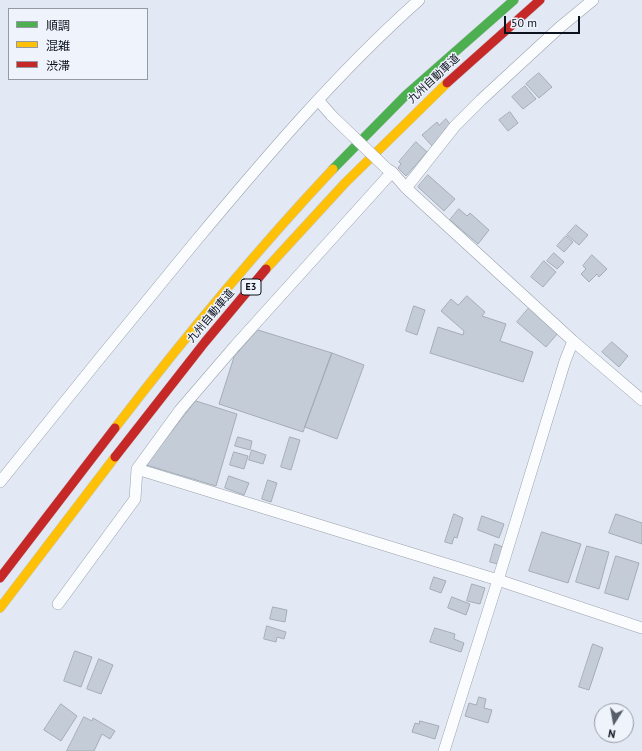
<!DOCTYPE html>
<meta charset="utf-8">
<style>
body{margin:0}
#map{position:relative;width:642px;height:751px;overflow:hidden;background:#e3e9f4;font-family:"PT Sans","Noto Sans JP",sans-serif}
canvas{display:block}
.legend{position:absolute;left:8px;top:8px;width:140px;height:72px;box-sizing:border-box;background:#eff3fb;border:1px solid #9499a3;margin:0;padding:5px 7px;list-style:none;font-size:12px;color:#0c131f}
.legend li{display:flex;align-items:center;gap:8px;height:20px}
.legend b{width:20px;border:1px solid #9499a3}
.north{position:absolute;left:594px;top:703px;width:40px;height:40px;box-sizing:border-box;background:#eff3fb;border:1px solid #9499a3;border-radius:50%;rotate:191deg;font-size:11px;font-weight:700;line-height:16px;text-align:center;color:#0c131f}
.north::after{content:'';display:block;margin:auto;width:14px;height:18px;background:#575e6a;clip-path:polygon(50% 0,100% 100%,50% 72%,0 100%)}
.scale{position:absolute;left:504px;top:16px;width:76px;height:18px;box-sizing:border-box;border:2px solid #0c131f;border-top:0;padding-left:5px;font-size:12px;line-height:14px;white-space:nowrap;color:#0c131f;-webkit-text-stroke:3px #eff3fb;paint-order:stroke}
</style>
<div id="map">
<canvas width="642" height="751"></canvas>
<ul class="legend">
<li><b style="height:5px;background:#4caf50"></b>順調</li>
<li><b style="height:5px;background:#ffc107"></b>混雑</li>
<li><b style="height:5px;background:#c62828"></b>渋滞</li>
</ul>
<div class="north">N</div>
<div class="scale">50 m</div>
</div>
<script>
const context = document.querySelector('canvas').getContext('2d');
context.lineJoin = 'round';
function fill(path, color) { context.fillStyle = color; context.fill(path, 'evenodd'); }
function stroke(path, color, width, dash) { context.strokeStyle = color; context.lineWidth = width; context.lineCap = dash ? 'butt' : 'round'; context.setLineDash(dash || []); context.stroke(path); }
function drawText(font, color, halo, rows, align = 'center') {
  context.font = font + ' "PT Sans","Noto Sans JP",sans-serif'; context.lineWidth = 3; context.setLineDash([]); context.textBaseline = 'middle'; context.strokeStyle = halo; context.fillStyle = color; for (const [text, x, y, turn = 0] of rows) {
    context.save(); context.translate(x, y); context.rotate((+turn || 0) * Math.PI / 180); context.textAlign = isNaN(turn) ? turn : align; if (halo) context.strokeText(text, 0, 0); context.fillText(text, 0, 0); context.restore();
  }
}
const building = new Path2D(`
 M539 73 552 87 539 98 526 84Z
 M525 86 536 99 523 109 512 97Z
 M510 112 518 123 508 131 499 120Z
 M446 119 450 124 444 130 447 133 433 147 422 135 437 122 439 125Z
 M416 142 427 152 406 176 398 168 401 164 399 162Z
 M428 175 455 199 444 211 418 187Z
 M459 209 467 216 470 213 489 230 478 244 450 220Z
 M576 225 588 235 579 245 567 235Z
 M566 236 573 242 564 252 557 246Z
 M554 253 564 262 557 269 547 261Z
 M592 255 607 269 599 277 597 274 589 282 581 274 586 269 583 266Z
 M544 261 556 272 543 287 531 277Z
 M467 296 485 312 482 316 506 324 500 341 533 352 523 382 430 353 438 327 463 335 464 331 441 311 451 299 458 305Z
 M414 306 425 310 417 335 406 331Z
 M529 308 558 333 546 347 517 322Z
 M258 330 332 353 303 432 219 404 234 357Z
 M612 342 628 356 619 367 602 352Z
 M332 353 364 365 337 439 305 427Z
 M196 401 237 414 216 486 146 465Z
 M238 437 252 441 250 450 235 446Z
 M290 437 300 440 291 470 281 467Z
 M252 450 266 455 263 464 249 460Z
 M234 452 248 456 244 469 230 465Z
 M229 476 249 483 244 495 225 488Z
 M268 480 277 483 271 502 262 499Z
 M454 514 463 518 457 538 454 537 452 544 445 542Z
 M616 514 642 523V544L609 533Z
 M482 516 504 524 499 538 478 530Z
 M542 532 581 544 568 583 529 571Z
 M495 544 503 547 498 564 490 562Z
 M587 546 609 552 599 589 576 582Z
 M616 556 639 563 628 600 605 593Z
 M434 577 446 581 441 593 430 589Z
 M472 584 485 588 480 604 467 601Z
 M452 597 470 604 466 615 448 608Z
 M273 607 287 610 285 622 270 619Z
 M267 626 286 632 284 639 277 637 276 642 264 639Z
 M435 628 455 634 454 639 464 643 461 652 430 642Z
 M593 644 603 648 589 690 579 687Z
 M75 651 92 657 81 687 64 681Z
 M99 659 113 665 101 694 87 689Z
 M479 697 486 699 484 708 492 710 488 723 465 716 469 703 476 705Z
 M61 704 77 716 61 741 44 730Z
 M84 717 92 721 93 718 115 731 110 739 102 734 94 751H67Z
 M420 721 439 726 435 739 412 732 415 723 419 724Z`);
fill(building, '#c4cdd7');
stroke(building, '#a4adb6', 1);
const street = new Path2D(`
 M318 100 332 116
 M387 169 392 172 406 188 573 341 642 400
 M406 188 455 126 481 100 559 28 593 0
 M137 469 498 580 642 628
 M0 482C64 402 129 322 195 242 265 158 337 73 419 0
 M58 604 135 499 137 469 180 410 235 346 392 172
 M444 751 498 580 565 361 573 341`);
const fast = new Path2D(`
 M333 169 406 95 514 0`);
const slow = new Path2D(`
 M266 269 345 183 447 83
 M115 428C184 338 256 251 333 169
 M0 608 115 457`);
const jam = new Path2D(`
 M447 83 540 0
 M115 457 205 342 266 269
 M0 578 115 428`);
stroke(street, '#9ba1ac', 12);
stroke(fast, '#c4c8ce', 10);
stroke(slow, '#c4c8ce', 10);
stroke(jam, '#c4c8ce', 10);
stroke(street, '#fbfcfd', 11);
stroke(fast, '#4caf50', 9);
stroke(slow, '#ffc107', 9);
stroke(jam, '#c62828', 9);
const streetBridge = new Path2D(`
 M332 116 385 167`);
stroke(streetBridge, '#9ba1ac', 12, []);
stroke(streetBridge, '#fbfcfd', 11);
for (const [x, y, w] of [
 [251,287,20]
]) { const box = new Path2D(); box.roundRect(x - w / 2, y - 8, w, 16, 3); context.fillStyle = '#eff3fb'; context.fill(box); stroke(box, '#0c131f', 1); }
drawText('bold 10px', '#0c131f', null, [
 ["E3",251,287]
]);
drawText('11px', '#0c131f', '#eff3fb', [
 ["九州自動車道",434,79,-43],
 ["九州自動車道",211,316,-50]
]);
</script>
